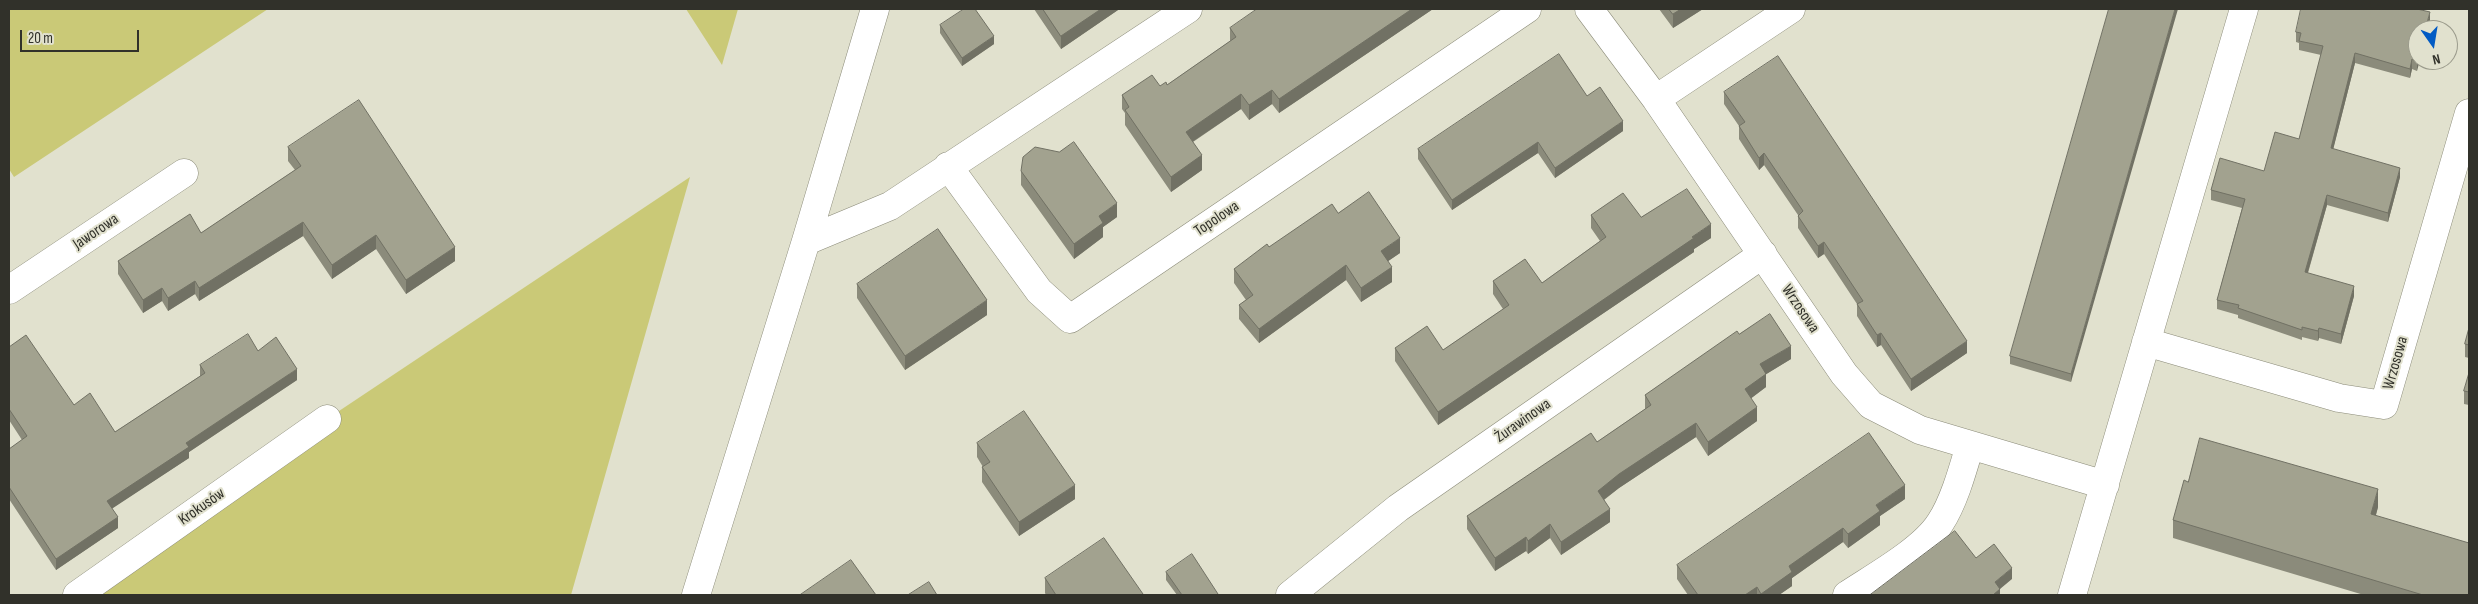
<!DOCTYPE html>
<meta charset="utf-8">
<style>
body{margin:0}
#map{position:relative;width:2478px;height:604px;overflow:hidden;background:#e1e1ce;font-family:"Sofia Sans Condensed",sans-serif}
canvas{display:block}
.frame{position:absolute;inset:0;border:10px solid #31312a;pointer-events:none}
.north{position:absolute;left:2408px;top:20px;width:50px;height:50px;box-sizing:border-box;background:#e1e1ce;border:1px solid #9b9b8c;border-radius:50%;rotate:167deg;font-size:14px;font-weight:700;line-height:20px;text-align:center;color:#31312a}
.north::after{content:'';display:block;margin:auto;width:18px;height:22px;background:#025bc4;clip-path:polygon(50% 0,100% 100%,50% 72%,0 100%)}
.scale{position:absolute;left:20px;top:30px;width:119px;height:22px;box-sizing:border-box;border:2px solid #31312a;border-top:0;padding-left:6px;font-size:15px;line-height:18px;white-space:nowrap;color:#31312a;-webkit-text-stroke:4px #e1e1ce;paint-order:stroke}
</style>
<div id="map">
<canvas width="2478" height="604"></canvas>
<div class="frame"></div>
<div class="north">N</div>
<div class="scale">20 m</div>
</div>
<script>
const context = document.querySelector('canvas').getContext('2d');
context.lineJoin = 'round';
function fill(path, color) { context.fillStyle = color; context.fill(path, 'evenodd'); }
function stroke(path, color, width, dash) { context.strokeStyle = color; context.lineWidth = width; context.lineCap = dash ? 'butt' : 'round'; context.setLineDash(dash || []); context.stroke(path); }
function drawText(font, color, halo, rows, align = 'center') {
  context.font = font + ' "Sofia Sans Condensed",sans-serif'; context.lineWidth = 4; context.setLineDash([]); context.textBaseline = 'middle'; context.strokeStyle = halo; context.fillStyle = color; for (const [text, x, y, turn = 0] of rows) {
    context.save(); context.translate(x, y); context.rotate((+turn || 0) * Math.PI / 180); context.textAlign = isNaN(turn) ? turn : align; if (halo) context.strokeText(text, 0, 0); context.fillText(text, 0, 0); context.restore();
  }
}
fill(new Path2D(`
 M9 9H268L14 177 9 169Z
 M686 9H738L722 65Z
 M690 177 571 595H77L327 419Z`), '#cac977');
const minor = new Path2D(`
 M1589 9 1656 99 1844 374 1871 405 1920 430 2105 485
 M1656 99 1791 9
 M948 166 1039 291 1070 319 1527 9
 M806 241 890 206 1188 9
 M9 290 184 173
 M2146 342 2339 398 2384 405 2469 113
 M77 595 327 419
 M696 595 806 241 875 9
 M1290 595 1398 508 1763 254
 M1847 595C1874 577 1923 550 1940 523 1954 502 1963 469 1970 445
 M2072 595 2244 9`);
stroke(minor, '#8b8b79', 29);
stroke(minor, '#fff', 28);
fill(new Path2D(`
 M1034 9H1118V10L1061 49Z
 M1265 9H1433L1279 113 1272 104 1249 120 1241 109 1193 142 1202 170 1171 192 1125 125V113L1122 109V95L1167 85 1230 41V28Z
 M1659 9H1703L1673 28Z
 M2109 9 2071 382 2010 364V356Z
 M2430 22 2428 30H2418L2417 71 2412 69 2410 78 2355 63 2333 149 2400 177 2388 222 2327 205 2308 273 2354 296 2341 344 2319 338 2318 341 2302 337V340L2238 318V315L2217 309V300L2242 208 2211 200V190L2264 171 2299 139 2321 55 2299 50V43L2296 42V32Z
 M940 25 994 44 962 66 940 33Z
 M1724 92 1967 353 1911 391 1881 345 1877 347 1857 316V304L1824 254 1818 258 1798 228V215L1764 165 1759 170 1739 139V126L1724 104Z
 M1587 96 1623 131 1555 178 1538 153 1452 210 1418 159V149Z
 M288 147 455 261 406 294 376 249 332 279 303 236 199 301 195 294 168 311 162 301 143 313 118 274V261L201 233 295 170 288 161Z
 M1021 171 1117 217 1103 227V237L1074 259 1021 185Z
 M1338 213 1400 253 1388 261 1392 282 1361 302 1346 280 1259 343 1239 319V305L1246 300 1234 283V269L1269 247Z
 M1591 215 1641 217 1711 238 1694 249V252L1438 425 1395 361V348L1443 350 1503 309 1493 294V281L1542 283 1600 241 1591 228Z
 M857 284 987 315 905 370 857 298Z
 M2469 328V358L2465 357V344Z
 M1739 334 1791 359 1766 374V387L1751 398 1757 421 1708 456 1696 437 1619 488 1604 500 1610 522 1561 555 1550 538 1528 554 1526 551 1495 571 1467 529V516L1597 442 1645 409V395Z
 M9 347 74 405 115 432 200 376V365L258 351 297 380 189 452V458L112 508 118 528 56 570 9 499V449L22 440 9 420Z
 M2469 373V405L2464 404V391Z
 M977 443 1075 499 1019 536 982 482V467H983L977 457Z
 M2188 482 2378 507 2376 515 2469 595H2364L2173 538V520Z
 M1905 499 1880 516V525L1848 548 1843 542 1792 578V586L1779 595H1688L1677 579V565Z
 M1166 572 1218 595H1177L1166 580Z
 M1045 578 1143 595H1046L1045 593Z`), '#8b8b7b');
fill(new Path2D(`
 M1101 9H1118V10L1061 49V36Z
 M1412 9H1433L1279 113V99Z
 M1681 9H1703L1673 28V14Z
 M2175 9H2178L2071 382V374Z
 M2430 12V22L2428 30H2425Z
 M994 36V44L962 66V58Z
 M2355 53V63L2331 158V148Z
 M2412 59V69L2410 78V69Z
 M2418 60H2420L2417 71V62Z
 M1272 90V104L1249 120V105Z
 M1241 94V109L1186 146V132Z
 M1623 121V131L1555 178V168Z
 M1538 142V153L1452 210V200Z
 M1764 153V165L1759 170V158Z
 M1202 155V170L1171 192V177Z
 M2400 168V177L2388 222V213Z
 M2327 195V205L2305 282V272Z
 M1117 203V217L1103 227V237L1074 259V244L1099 216Z
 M303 222V236L199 301V288Z
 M1711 224V238L1694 249V252L1438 425V412Z
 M376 235V249L332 279V265Z
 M1400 238V253L1381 266V251Z
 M1824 242V254L1818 258V246Z
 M455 247V261L406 294V280Z
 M1346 265V280L1259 343V329Z
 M1392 267V282L1361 302V288Z
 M195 281V294L168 311V298Z
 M2354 286V296L2341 344V334Z
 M162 288V301L143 313V300Z
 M987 300V315L905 370V356Z
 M2319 328V338L2318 341V331Z
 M1881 333V345L1877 347V335Z
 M1967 341V353L1911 391V379Z
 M1791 346V359L1760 378V364Z
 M297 369V380L189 452V458L107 512V501L186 443Z
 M1766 374V387L1745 403V389Z
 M1757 407V421L1708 456V442Z
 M1696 423V437L1619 488 1598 504V491L1619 474Z
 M1075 485V499L1019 536V522Z
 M1905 485V499L1880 516V525L1848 548V534L1876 505Z
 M2378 489V507L2371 532V514Z
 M1610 509V522L1561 555V542Z
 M118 517V528L56 570V559Z
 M1550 524V538L1528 554V541Z
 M1843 528V542L1792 578V586L1779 595H1761V594L1789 566Z
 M1526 537V551L1495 571V558Z
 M2012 568V579L2000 589V595H1993L1995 582Z
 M1757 587V595H1745Z`), '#717164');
const building = new Path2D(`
 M964 9H975L994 36 962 58 940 25Z
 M1043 9H1101L1061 36Z
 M1257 9H1412L1279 99 1272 90 1249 105 1241 94 1186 132 1202 155 1171 177 1125 110 1129 107 1122 95 1152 75 1160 86 1166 82 1167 85 1236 37 1230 28Z
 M1669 9H1681L1673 14Z
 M2109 9H2175L2071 374 2010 356Z
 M2301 9H2417L2430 12 2425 30H2418V59L2417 62 2412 59 2410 69 2355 53 2331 148 2400 168 2388 213 2327 195 2305 272 2354 286 2341 334 2319 328 2318 331 2302 327V330L2238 308 2239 305 2217 300 2245 199 2211 190 2220 158 2264 171 2275 132 2299 139 2323 46 2299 41 2301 33 2296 32Z
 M1559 54 1587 96 1600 87 1623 121 1555 168 1538 142 1452 200 1418 149Z
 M1778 56 1967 341 1911 379 1881 333 1877 335 1857 304 1863 301 1824 242 1818 246 1798 216 1803 211 1764 153 1759 158 1739 126 1745 122 1724 92Z
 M359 100 455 247 406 280 376 235 332 265 303 222 199 288 195 281 168 298 162 288 143 300 118 261 190 214 201 233 301 166 288 147Z
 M1074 142 1117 203 1099 216 1103 223 1074 244 1021 171 1023 157 1035 147 1059 152Z
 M1687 189 1711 224 1692 237 1694 238 1438 412 1395 348 1427 326 1443 350 1509 305 1493 281 1525 259 1542 283 1606 237 1591 215 1623 193 1641 217Z
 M1369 192 1400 238 1381 251 1392 267 1361 288 1346 265 1259 329 1239 305 1253 295 1234 269 1267 244 1269 247 1332 204 1338 213Z
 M938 229 987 300 905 356 857 284Z
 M1770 314 1791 346 1760 364 1766 374 1745 389 1757 407 1708 442 1696 423 1619 474 1598 491 1610 509 1561 542 1550 524 1528 541 1526 537 1495 558 1467 516 1591 433 1597 442 1651 405 1645 395 1737 331 1739 334Z
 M2469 328V345L2465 344Z
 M248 334 258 351 276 337 297 369 186 443 189 447 107 501 118 517 56 559 9 487V449L27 436 9 409V347L26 335 74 405 90 393 115 432 205 373 200 365Z
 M2469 373V392L2464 391Z
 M1024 411 1075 485 1019 522 982 467 990 462 977 443Z
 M1869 433 1905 485 1876 505 1880 511 1848 534 1843 528 1789 566 1792 572 1761 594 1757 587 1745 595H1698L1677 565Z
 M2200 438 2378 489 2371 514 2469 543V595H2423L2173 520 2184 480 2188 482Z
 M1955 531 1976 558 1994 544 2012 568 1995 582 2000 589 1993 595H1870Z
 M1104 538 1143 594 1141 595H1056L1045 578Z
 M1192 554 1218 594 1216 595H1182L1166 572Z
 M851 560 876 595H800Z
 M929 582 937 595H908Z`);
fill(building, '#a2a28f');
stroke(building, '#717164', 1);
drawText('16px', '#31312a', '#e1e1ce', [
 ["Topolowa",1217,219,-34],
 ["Jaworowa",96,232,-34],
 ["Wrzosowa",1800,309,56],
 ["Wrzosowa",2396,363,-74],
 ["Żurawinowa",1523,421,-35],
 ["Krokusów",202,507,-35]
]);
</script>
